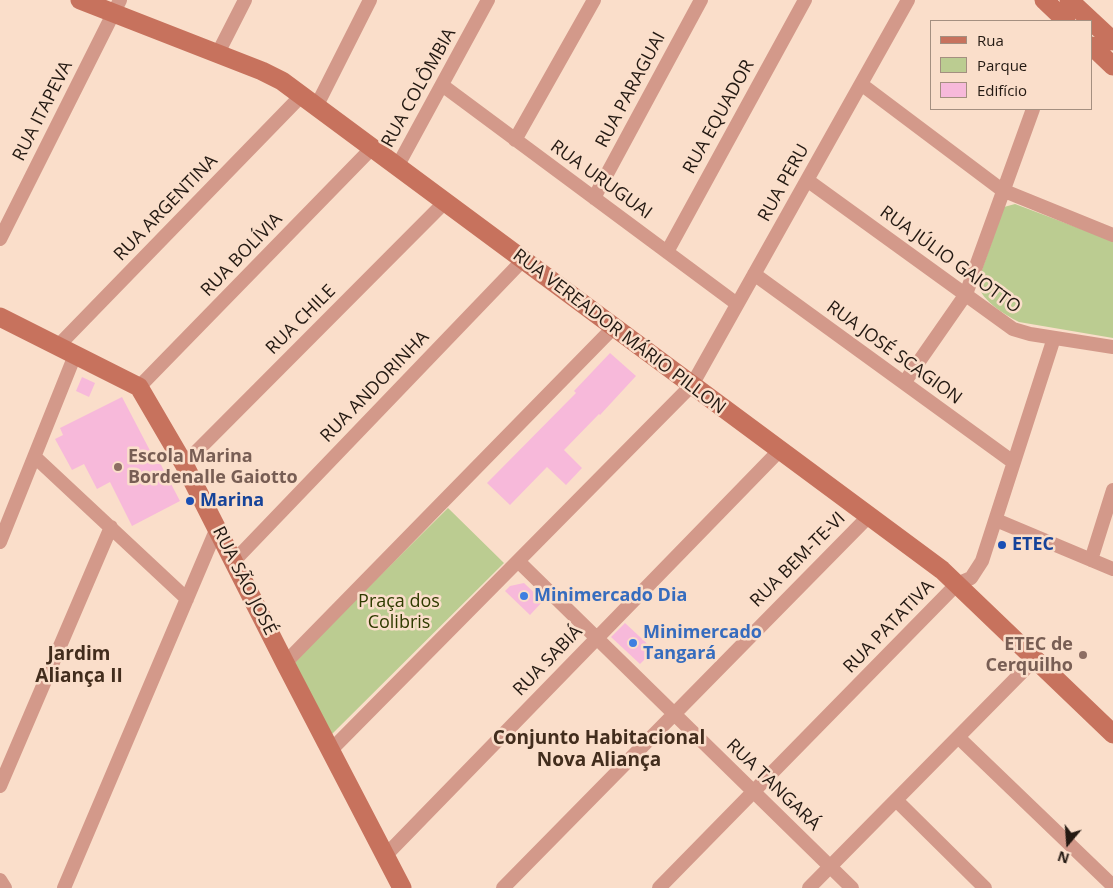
<!DOCTYPE html>
<meta charset="utf-8">
<style>
body{margin:0}
#map{position:relative;width:1113px;height:888px;overflow:hidden;background:#fadeca;font-family:"Open Sans",sans-serif}
canvas{display:block}
.legend{position:absolute;left:930px;top:20px;width:162px;height:90px;box-sizing:border-box;background:#fadeca;border:1px solid #a48f80;margin:0;padding:6px 9px;list-style:none;font-size:15px;color:#231912}
.legend li{display:flex;align-items:center;gap:10px;height:25px}
.legend b{width:25px;border:1px solid #a48f80}
.north{position:absolute;left:1043px;top:818px;width:50px;height:50px;-webkit-text-stroke:4px #fadeca;paint-order:stroke;rotate:198deg;font-size:14px;font-weight:700;line-height:20px;text-align:center;color:#231912}
.north::after{content:'';display:block;margin:auto;width:18px;height:22px;background:#231912;clip-path:polygon(50% 0,100% 100%,50% 72%,0 100%)}
</style>
<div id="map">
<canvas width="1113" height="888"></canvas>
<ul class="legend">
<li><b style="height:6px;background:#c7725d"></b>Rua</li>
<li><b style="height:14px;background:#bbcc91"></b>Parque</li>
<li><b style="height:14px;background:#f7b9da"></b>Edifício</li>
</ul>
<div class="north">N</div>
</div>
<script>
const context = document.querySelector('canvas').getContext('2d');
context.lineJoin = 'round';
function fill(path, color) { context.fillStyle = color; context.fill(path, 'evenodd'); }
function stroke(path, color, width, dash) { context.strokeStyle = color; context.lineWidth = width; context.lineCap = dash ? 'butt' : 'round'; context.setLineDash(dash || []); context.stroke(path); }
function drawText(font, color, halo, rows, align = 'center') {
  context.font = font + ' "Open Sans",sans-serif'; context.lineWidth = 5; context.setLineDash([]); context.textBaseline = 'middle'; context.strokeStyle = halo; context.fillStyle = color; for (const [text, x, y, turn = 0] of rows) {
    context.save(); context.translate(x, y); context.rotate((+turn || 0) * Math.PI / 180); context.textAlign = isNaN(turn) ? turn : align; if (halo) context.strokeText(text, 0, 0); context.fillText(text, 0, 0); context.restore();
  }
}
fill(new Path2D(`
 M1015 204 1113 241V338L1019 322C1005 315 977 298 978 281L1004 207Z
 M448 508 504 563 332 734 294 661Z`), '#bbcc91');
fill(new Path2D(`
 M610 353 636 376 600 415 599 414 564 450 582 468 566 485 547 467 510 505 487 483 576 393 574 391Z
 M82 377 95 383 89 397 76 391Z
 M122 397 157 464 160 463 180 501 132 526 110 482 97 489 84 464 72 470 55 439 63 435 60 428Z
 M524 583 543 601 530 615 505 591 510 586Z
 M625 623 654 650 640 664 611 637Z`), '#f7b9da');
stroke(new Path2D(`
 M218 53 245 0
 M861 84 1002 190 1113 235
 M442 85 737 304
 M316 107 370 0
 M515 140 594 0
 M397 167 488 0
 M807 180 1013 329 1030 334 1113 347
 M594 198 701 0
 M0 239 120 0
 M667 252 805 0
 M754 274 1013 462
 M58 346 301 96
 M904 383 966 294 1033 109
 M139 387 372 148
 M35 457 187 599
 M184 464 445 202
 M996 520 1113 569
 M0 542 75 355
 M1091 560 1113 490
 M234 561 523 260
 M518 561 852 888
 M285 663 614 327
 M958 737 1113 886
 M331 750 692 385 908 0
 M0 786 111 527
 M896 800 985 888
 M385 856 780 450
 M0 880 5 888
 M64 888 217 528
 M503 888 869 516
 M659 888 957 584 971 578 982 561 1054 338
 M809 888 1035 659`), '#d3998a', 14);
stroke(new Path2D(`
 M80 0 262 71 282 81 942 570 1113 734
 M1044 0 1066 21
 M1069 0 1113 41
 M1092 46 1113 66
 M0 317 139 387 184 464 285 663 402 888`), '#c7725d', 19);
for (const [x, y, r, color] of [
 [118,467,5,"#8d6e63"],
 [190,501,5,"#1a4fb4"],
 [1002,545,5,"#1a4fb4"],
 [524,596,5,"#3f7fe0"],
 [633,643,5,"#3f7fe0"],
 [1083,655,5,"#8d6e63"]
]) { const dot = new Path2D(); dot.arc(x, y, r, 0, 2 * Math.PI); context.fillStyle = color; context.fill(dot); stroke(dot, '#fadeca', 2); }
drawText('18px', '#231912', '#fadeca', [
 ["RUA COLÔMBIA",419,88,-61],
 ["RUA PARAGUAI",631,90,-62],
 ["RUA ITAPEVA",43,111,-63],
 ["RUA EQUADOR",719,117,-61],
 ["RUA URUGUAI",601,180,36],
 ["RUA PERU",784,183,-61],
 ["RUA ARGENTINA",166,208,-46],
 ["RUA BOLÍVIA",242,255,-46],
 ["RUA JÚLIO GAIOTTO",950,260,36],
 ["RUA CHILE",301,320,-45],
 ["RUA VEREADOR MÁRIO PILLON",619,332,37],
 ["RUA JOSÉ SCAGION",894,353,36],
 ["RUA ANDORINHA",375,387,-46],
 ["RUA BEM-TE-VI",798,560,-45],
 ["RUA SÃO JOSÉ",244,581,63],
 ["RUA PATATIVA",889,627,-46],
 ["RUA SABIÁ",548,661,-46],
 ["RUA TANGARÁ",773,785,44]
]);
drawText('bold 18px', '#785e54', '#fadeca', [
 ["Escola Marina",128,457],
 ["Bordenalle Gaiotto",128,478],
 ["ETEC de",1073,645,"right"],
 ["Cerquilho",1073,666,"right"]
], 'left');
drawText('bold 18px', '#164399', '#fadeca', [
 ["Marina",200,501],
 ["ETEC",1012,545]
], 'left');
drawText('bold 18px', '#366cbe', '#fadeca', [
 ["Minimercado Dia",534,596],
 ["Minimercado",643,633],
 ["Tangará",643,654]
], 'left');
drawText('18px', '#2f3b00', '#fadeca', [
 ["Praça dos",399,602],
 ["Colibris",399,623]
]);
drawText('bold 19px', '#422d1d', '#fadeca', [
 ["Jardim",79,655],
 ["Aliança II",79,677],
 ["Conjunto Habitacional",599,739],
 ["Nova Aliança",599,761]
]);
</script>
